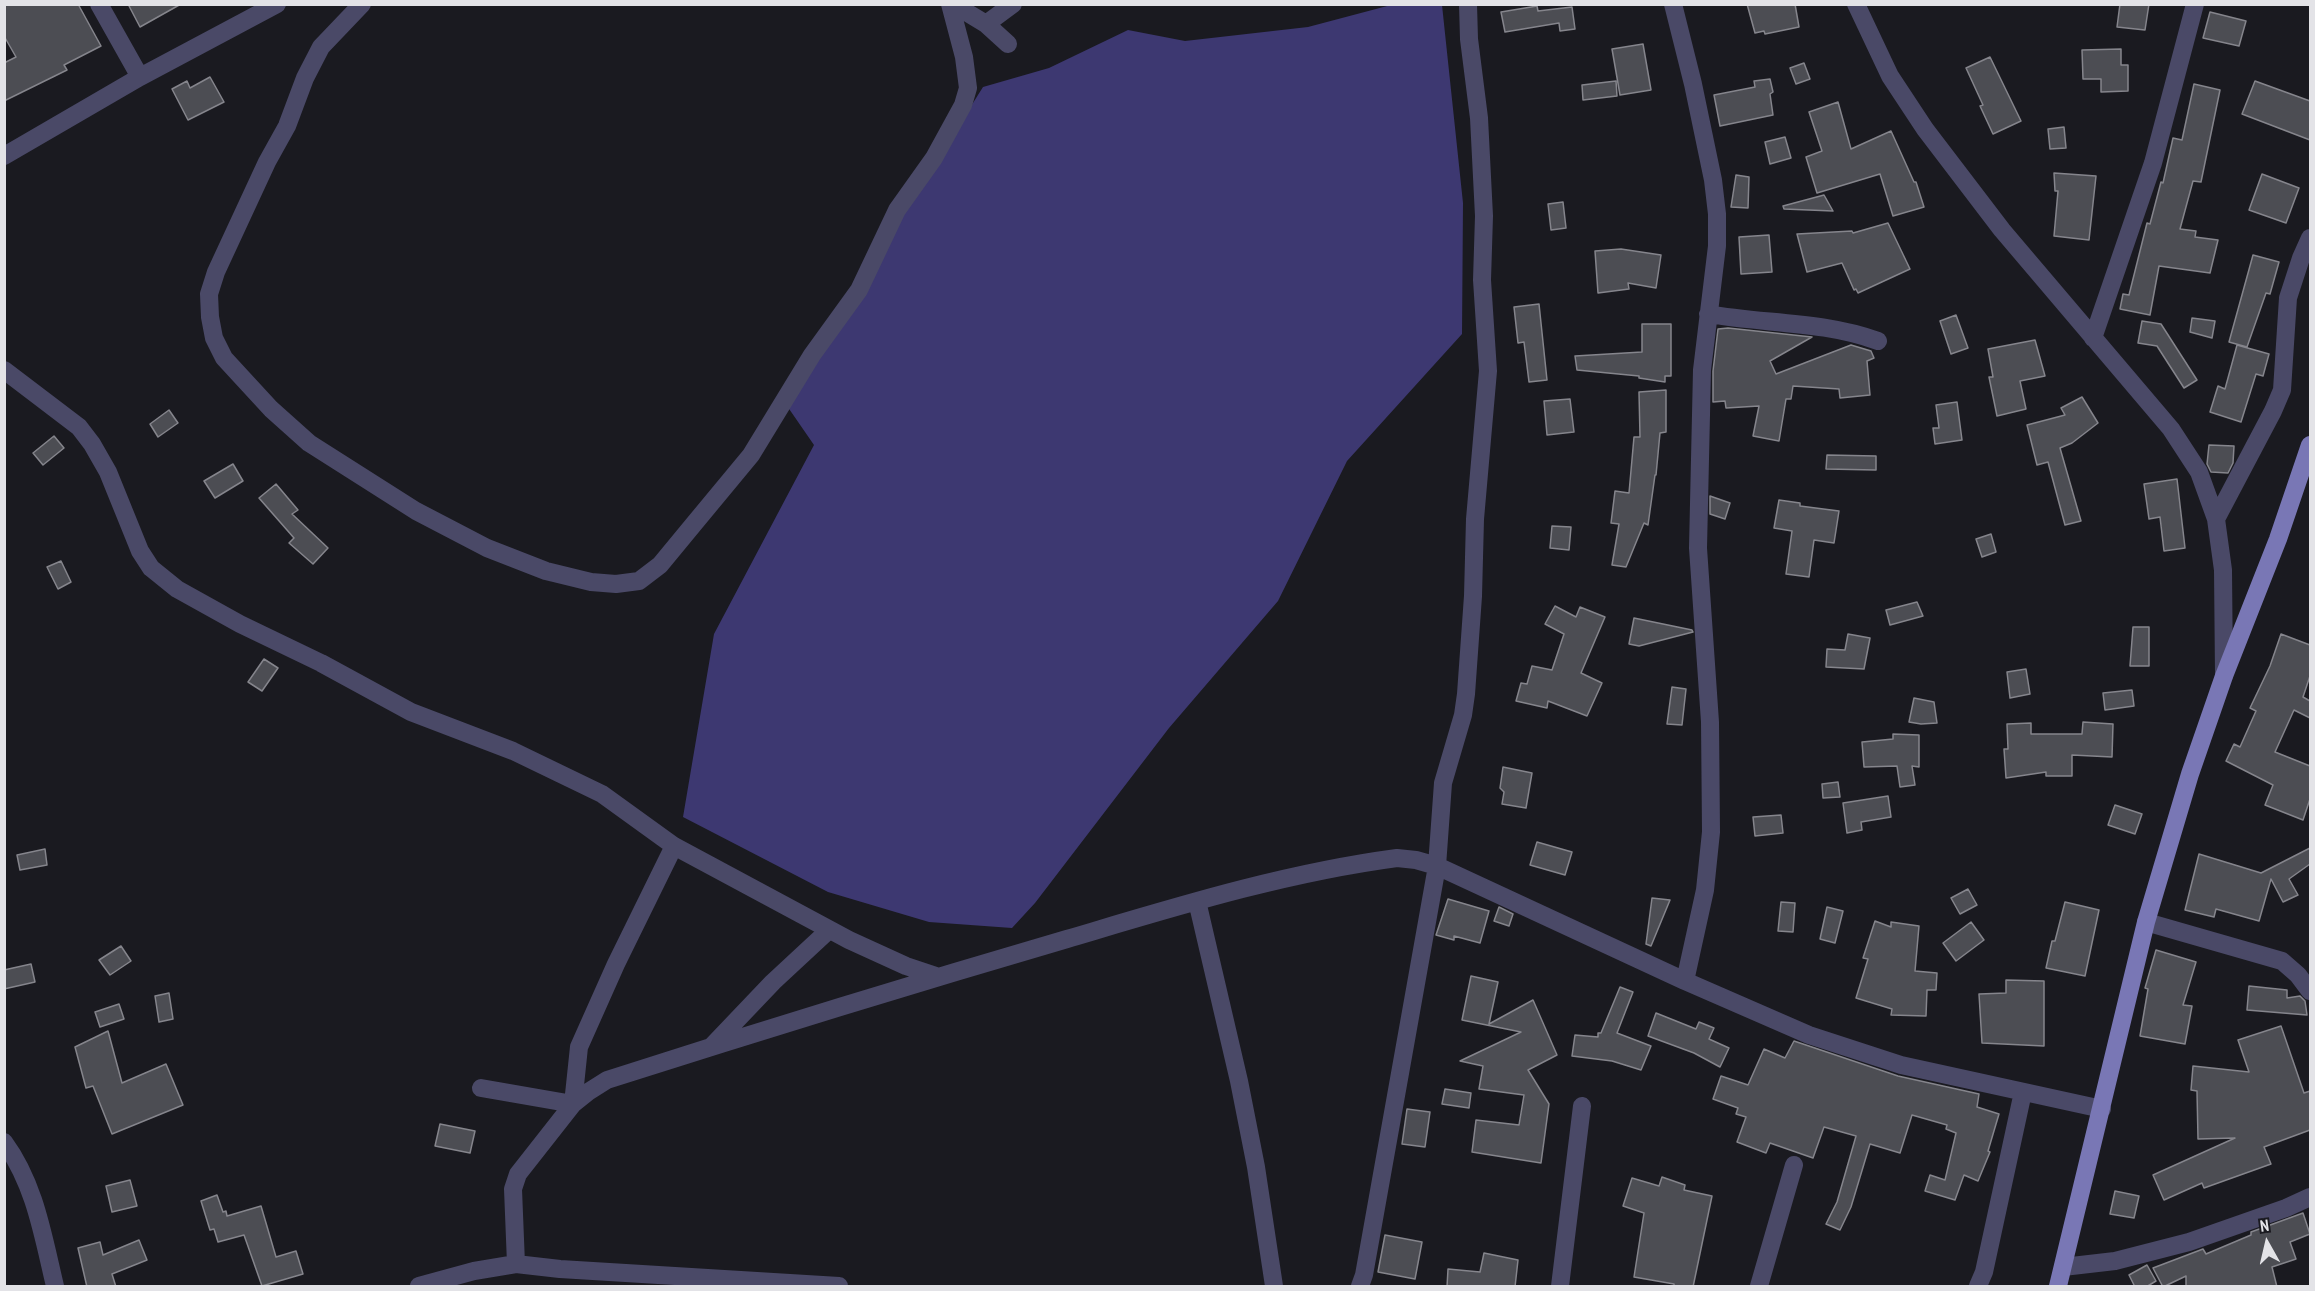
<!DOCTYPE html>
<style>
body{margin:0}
#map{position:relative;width:2315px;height:1291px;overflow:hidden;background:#1a1a20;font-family:"PT Sans Narrow",sans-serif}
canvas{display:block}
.frame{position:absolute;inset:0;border:6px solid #e3e3e7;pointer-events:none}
.north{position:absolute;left:2237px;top:1213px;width:60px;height:60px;-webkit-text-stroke:4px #1a1a20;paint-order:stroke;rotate:352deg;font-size:16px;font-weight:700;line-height:24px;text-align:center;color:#e3e3e7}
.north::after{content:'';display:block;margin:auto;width:21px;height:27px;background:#e3e3e7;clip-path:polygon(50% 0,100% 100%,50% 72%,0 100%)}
</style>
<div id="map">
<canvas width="2315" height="1291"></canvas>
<div class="frame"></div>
<div class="north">N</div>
</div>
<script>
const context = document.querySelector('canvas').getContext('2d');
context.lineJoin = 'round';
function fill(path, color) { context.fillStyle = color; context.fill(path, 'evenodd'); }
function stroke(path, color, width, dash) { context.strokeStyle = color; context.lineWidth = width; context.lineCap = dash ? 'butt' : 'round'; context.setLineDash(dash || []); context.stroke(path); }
fill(new Path2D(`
 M1391 5H1442L1463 203 1462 334 1347 461 1278 601 1169 728 1035 903 1012 928 929 922 828 892 683 817 714 634 814 445 785 403 983 87 1049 68 1128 30 1185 41 1308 27Z`), '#3d3871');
const building = new Path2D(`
 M4 4H78L101 46 64 65 67 70 4 101V63L16 57 4 36Z
 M128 4H181L140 27Z
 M1747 4H1795L1799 27 1765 34 1764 31 1755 33Z
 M2120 4H2149L2145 30 2117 27Z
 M1537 6 1538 11 1572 7 1575 29 1560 31 1559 23 1505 32 1501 12Z
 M2210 12 2246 21 2239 46 2203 38Z
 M1643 44 1651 90 1620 95 1612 49Z
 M2121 49V65H2128V91L2101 92V79H2083L2082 50Z
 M1990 57 2021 121 1993 134 1980 106 1983 105 1966 68Z
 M1804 63 1810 79 1796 84 1790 68Z
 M210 77 224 102 188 120 172 89 187 81 190 88Z
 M1770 79 1773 92 1770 94 1773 115 1720 126 1714 95 1755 87 1754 81Z
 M1616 81 1617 96 1583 100 1582 85Z
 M2255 81 2310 101V140L2242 114Z
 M2194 84 2220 90 2201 182 2193 181 2180 229 2196 231 2195 237 2218 240 2210 273 2159 266 2150 315 2120 309 2123 294 2129 295 2147 223 2150 224 2161 182 2163 183 2173 138 2182 140Z
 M1838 102 1851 149 1891 131 1914 182H1916L1924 207 1893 216 1880 174 1817 193 1806 157 1822 151 1809 112Z
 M2064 127 2066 148 2050 149 2048 129Z
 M1785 137 1791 158 1770 164 1765 142Z
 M2054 173 2096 176 2089 240 2054 236 2058 191H2055Z
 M2262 174 2299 188 2286 223 2249 210Z
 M1736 175 1749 177 1748 208 1731 207Z
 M1824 195 1833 211 1784 209 1783 206Z
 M1563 202 1566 228 1551 230 1548 204Z
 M1888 223 1910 269 1858 293 1856 289 1854 290 1842 263 1807 272 1797 234 1852 231 1853 233Z
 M1769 235 1772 272 1741 274 1739 237Z
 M1621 249 1661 255 1656 288 1628 283 1629 289 1598 293 1595 251Z
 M2253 255 2279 262 2270 294 2266 293 2247 347 2229 342Z
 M1539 304 1547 380 1529 382 1524 342 1518 343 1514 307Z
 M1956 315 1968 348 1951 354 1940 321Z
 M2192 318 2215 321 2212 338 2190 332Z
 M2142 321 2161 324 2197 380 2184 388 2157 346 2138 343Z
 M1642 324H1671V376H1665V382L1639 378V376L1577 370 1575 356 1642 352Z
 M1728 328 1812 337 1770 361 1776 374 1851 345 1871 351 1874 358 1867 361 1870 395 1840 398 1839 389 1793 386 1791 399H1786L1779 441 1753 436 1759 406 1726 408 1725 401 1713 402V371L1718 329Z
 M2035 340 2045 376 2020 381 2026 409 1997 416 1989 377H1993L1988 349Z
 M2237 345 2269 354 2263 376 2256 374 2241 422 2210 412 2218 386 2225 389Z
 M1666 390V432L1660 433 1656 475H1655L1648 525 1644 523 1626 567 1612 565 1619 524 1611 523 1615 491 1629 493 1634 437H1640L1639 392Z
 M2082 397 2098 423 2072 443 2060 448 2081 521 2065 525 2048 462 2037 465 2027 425 2065 415 2061 408Z
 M1570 399 1574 432 1547 435 1544 401Z
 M1957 402 1962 440 1935 444 1933 428H1939L1936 405Z
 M169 410 178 423 158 437 150 424Z
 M54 436 64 448 43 465 33 453Z
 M2209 445 2234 446 2233 463 2228 473 2211 472 2207 464Z
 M1827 455 1876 456V470L1826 469Z
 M233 464 243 481 215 498 204 481Z
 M2177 479 2185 548 2164 551 2160 517 2149 519 2144 484Z
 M276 484 298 510 292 514 328 548 313 564 289 543 294 538 259 498Z
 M1710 496 1730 503 1725 519 1710 514Z
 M1779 500 1800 503V506L1839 511 1834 543 1814 540 1809 577 1786 574 1792 531 1774 528Z
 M1552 526 1571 527 1569 550 1550 548Z
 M1991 534 1996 552 1982 557 1976 539Z
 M61 561 71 582 58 589 47 567Z
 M1917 602 1923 616 1890 625 1886 610Z
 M1555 606 1576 617 1580 607 1605 617 1581 673 1602 683 1587 716 1548 701 1547 708 1516 701 1521 683 1527 684 1532 666 1552 670 1564 634 1545 624Z
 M1634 618 1692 630 1693 632 1639 646 1629 644Z
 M2133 627H2149V666H2130Z
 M1848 634 1870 638 1864 669 1826 667 1827 649 1845 650Z
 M2281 634 2310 645V676L2303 697 2310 701V718L2294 710 2275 752 2310 766V799L2303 820 2265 805 2273 785 2226 761 2234 744 2240 747 2256 711 2250 708 2270 666Z
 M264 659 278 668 262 691 248 682Z
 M2026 669 2030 694 2010 698 2007 672Z
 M1672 687 1686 689 1682 725 1667 724Z
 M2132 690 2134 706 2105 710 2103 693Z
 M1914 698 1934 702 1937 723 1921 724 1909 722Z
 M2083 722 2113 724 2112 757 2072 755V776H2046V772L2006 778 2004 749H2008L2007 724 2031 723V734H2082Z
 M1893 734 1919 735V767L1912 766 1915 785 1900 787 1897 766 1864 767 1862 742 1893 739Z
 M1503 767 1532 773 1526 808 1502 804 1504 792 1500 788Z
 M1838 782 1840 797 1823 798 1822 784Z
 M1888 796 1891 817 1861 822 1862 830 1847 833 1843 803Z
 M2115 805 2142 814 2135 834 2108 825Z
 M1781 815 1783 833 1755 836 1753 817Z
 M1537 842 1572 852 1565 875 1530 865Z
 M2310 848V864L2289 879 2298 895 2283 902 2271 879 2259 921 2216 909 2214 917 2185 910 2199 854 2261 873Z
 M45 849 47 865 20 870 17 855Z
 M1968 889 1977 905 1960 914 1951 898Z
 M1652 898 1670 900 1651 946 1646 944Z
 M1448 899 1489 911 1480 943 1454 936V940L1436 935Z
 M1781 902 1795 903 1793 932 1778 931Z
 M2065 902 2099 910 2085 976 2046 968 2052 941H2055Z
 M1499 907 1513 914 1509 926 1494 921Z
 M1827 907 1843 911 1835 943 1820 939Z
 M1875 921 1891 927V922L1919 926 1915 971 1937 973 1936 990H1927L1926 1016 1891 1015 1892 1009 1856 998 1868 959 1863 958Z
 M1971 922 1984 940 1956 961 1943 943Z
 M121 946 131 961 110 975 99 960Z
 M2156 950 2196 962 2183 1005 2192 1006 2185 1044 2140 1036 2148 989 2145 988Z
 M31 964 35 982 4 989V970Z
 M1471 976 1498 982 1489 1024 1533 1000 1557 1055 1528 1070 1549 1104 1541 1163 1472 1152 1476 1120 1519 1125 1524 1095 1479 1089 1483 1066 1460 1061 1521 1032 1462 1020Z
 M2006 980 2044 981V1046L1982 1043 1979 994 2006 993Z
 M2249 986 2287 990V998L2300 996 2305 1001 2307 1015 2247 1010Z
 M1620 987 1633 992 1617 1033 1651 1046 1641 1070 1612 1061 1572 1056 1575 1035 1598 1037V1033H1601Z
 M169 993 173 1019 159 1022 155 996Z
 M119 1004 124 1019 100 1027 95 1012Z
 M1656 1013 1696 1029 1699 1022 1714 1028 1709 1039 1729 1048 1720 1067 1694 1053 1648 1036Z
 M2281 1026 2304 1093 2310 1091V1130L2264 1147 2271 1164 2204 1188 2202 1183 2164 1200 2153 1175 2235 1138 2198 1139 2197 1091 2191 1090 2193 1066 2249 1072 2238 1040Z
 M108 1031 122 1083 166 1064 183 1105 112 1134 93 1086 86 1088 75 1047Z
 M1794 1041 1898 1076 1979 1094 1977 1107 1999 1114 1988 1151 1990 1152 1978 1181 1964 1175 1955 1200 1925 1191 1930 1175 1945 1180 1956 1133 1946 1129 1947 1125 1912 1115 1900 1153 1870 1144 1851 1207 1840 1230 1826 1224 1837 1202 1856 1136 1824 1127 1813 1158 1770 1143 1766 1153 1737 1142 1746 1117 1736 1114 1738 1108 1713 1099 1721 1076 1748 1085 1764 1049 1785 1058Z
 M1445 1089 1471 1093 1469 1108 1442 1104Z
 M1407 1109 1430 1112 1425 1147 1402 1144Z
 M440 1124 475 1131 470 1153 435 1146Z
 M1662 1177 1685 1185 1684 1190 1712 1196 1693 1287H1674V1284L1634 1277 1644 1213 1623 1206 1632 1178 1659 1186Z
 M130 1180 137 1206 112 1212 106 1186Z
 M2115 1191 2139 1196 2134 1218 2110 1214Z
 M217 1195 223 1212 226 1211 227 1216 261 1206 276 1257 296 1251 303 1274 262 1286 244 1235 218 1242 214 1229 210 1230 201 1201Z
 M2303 1213 2310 1234 2290 1242 2296 1259 2272 1267 2277 1287H2186V1276L2163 1287 2153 1268 2203 1249 2206 1254 2251 1235V1232Z
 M1385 1235 1422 1242 1415 1279 1378 1272Z
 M139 1240 147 1260 112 1274 116 1287H87L78 1248 100 1242 103 1255Z
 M1484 1253 1518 1260 1515 1287H1447L1448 1269 1480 1272Z
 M2147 1265 2156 1281 2146 1287H2135L2129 1275Z`);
fill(building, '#4c4d53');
stroke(building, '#85858c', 1.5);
stroke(new Path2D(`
 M99 4 140 77
 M362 4 321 47 305 78 287 126 267 162 216 272 209 294 210 317 214 338 224 358 271 409 309 443 416 511 487 548 546 571 591 582 616 584 639 581 660 565 693 525 751 455 812 355 859 290 897 210 934 158 963 105 968 88 964 57 950 4
 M953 4 986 24 1008 44
 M1673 4 1693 84 1713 180 1717 214V246L1702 370 1698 548 1710 722 1711 832 1705 890 1685 981
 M1856 4 1890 76 1925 129 2002 230 2171 429 2199 472 2216 519 2223 570 2224 676
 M986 24 1013 4
 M4 156 140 77 277 4
 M1708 314C1765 324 1823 321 1878 341
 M2093 338 2153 163 2195 4
 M4 370 79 427 92 444 108 472 140 551 151 568 177 589 240 624 321 663 411 712 513 751 602 794 674 846 849 940 906 966 939 977
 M2216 519 2273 411 2282 390 2288 298 2301 258 2310 238
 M1197 901 1239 1081 1256 1167 1274 1286
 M2146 922 2282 961 2298 975 2310 991
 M712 1046 773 982 829 930
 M481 1088 573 1104 579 1047 616 964 674 846
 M4 1142C35 1184 43 1236 55 1286
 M516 1264 513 1189 518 1174 573 1104 588 1092 607 1080C760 1031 913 984 1067 939 1175 907 1284 873 1397 858L1416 860 1437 866 1685 981 1809 1035 1901 1065 2102 1109
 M2063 1267 2115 1261 2189 1242 2286 1208 2310 1197
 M419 1286 474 1271 516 1264 560 1269 839 1286
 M1360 1286 1364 1275 1437 866 1443 783 1463 715 1466 694 1473 596 1475 519 1488 371 1482 280 1484 216 1479 118 1469 39 1468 4
 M1560 1286 1582 1106
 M1759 1286 1794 1165
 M1978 1286 1984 1272 2023 1092`), '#4a4967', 18);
stroke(new Path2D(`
 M2058 1286 2146 922 2190 774 2224 676 2278 539 2310 445`), '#7977b5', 18);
</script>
